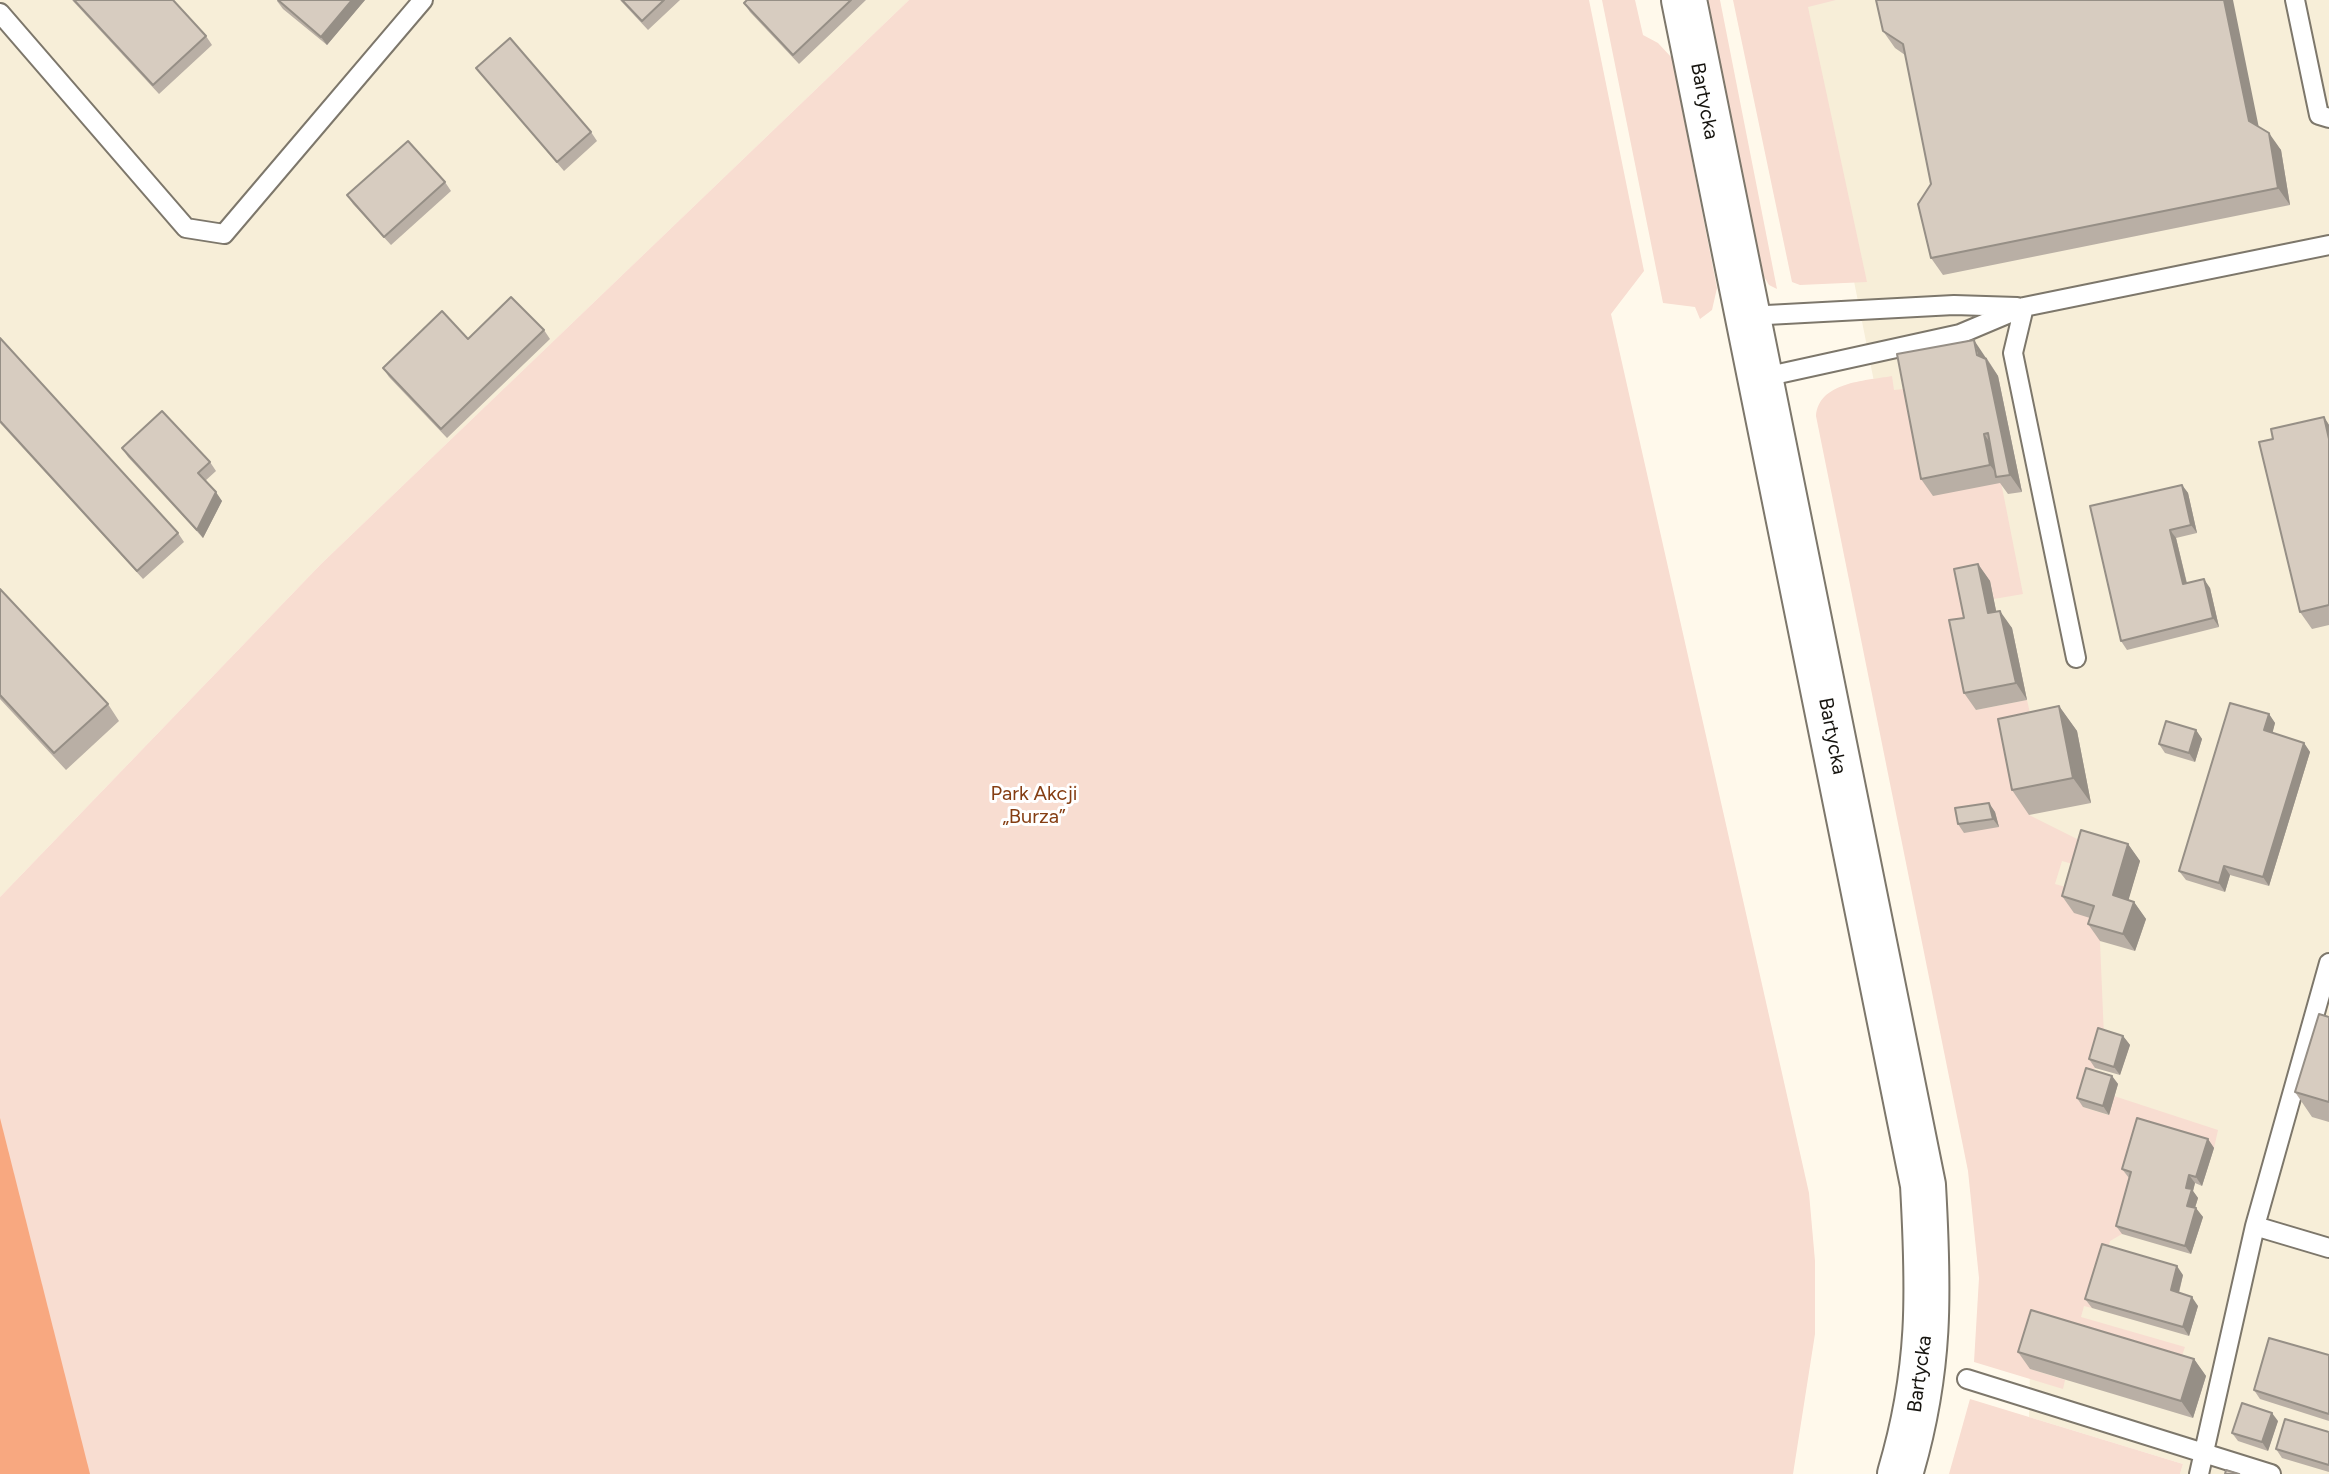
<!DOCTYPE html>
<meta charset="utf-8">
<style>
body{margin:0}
canvas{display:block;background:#fff9eb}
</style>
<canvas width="2329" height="1474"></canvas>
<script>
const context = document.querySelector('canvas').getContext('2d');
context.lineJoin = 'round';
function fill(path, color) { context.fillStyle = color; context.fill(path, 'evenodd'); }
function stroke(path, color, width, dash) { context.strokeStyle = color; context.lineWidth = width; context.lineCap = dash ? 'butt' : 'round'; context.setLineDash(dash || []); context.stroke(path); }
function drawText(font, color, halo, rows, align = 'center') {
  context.font = font + ' Figtree,sans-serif'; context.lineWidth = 6; context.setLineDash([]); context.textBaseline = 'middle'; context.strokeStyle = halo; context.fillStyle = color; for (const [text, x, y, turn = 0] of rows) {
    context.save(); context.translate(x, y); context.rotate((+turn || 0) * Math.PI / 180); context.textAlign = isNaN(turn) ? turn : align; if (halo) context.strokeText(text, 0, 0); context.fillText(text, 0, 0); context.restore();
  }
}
fill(new Path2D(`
 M0 0H909L321 564 0 897Z
 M1798 0H2329V1474H2180L2183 1464 2029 1417 2030 1369 1934 683Z`), '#f7eed8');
fill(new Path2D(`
 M909 0H1589L1644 271 1611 314 1809 1193 1815 1261V1334L1793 1474H57L0 1410V897L321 564Z
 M1602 0H1635L1643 35 1658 43 1672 58 1717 288 1712 310 1700 319 1695 307 1663 303Z
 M1702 0H1720L1777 289 1769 285 1757 265Z
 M1733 0H1836L1808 7 1867 282 1800 285 1792 282Z
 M1892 376 1894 390 1912 388 2001 482 2023 594 1994 599 1990 581 1976 710 2027 700 2036 739 2029 815 2093 847 2087 868 2062 861 2055 884 2080 891 2105 923 2100 942 2104 1037 2083 1107 2108 1115 2114 1096 2218 1130 2214 1148 2144 1127 2128 1177 2137 1181 2122 1234 2110 1241 2092 1308 2084 1306 2081 1317 2185 1347 2178 1367 2030 1369 2065 1380 2063 1389 1974 1362 1979 1278 1968 1171 1816 416C1819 382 1864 381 1892 376Z
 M1970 1399 2183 1464 2180 1474H1949Z`), '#f8ddd1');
fill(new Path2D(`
 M0 1118 90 1474H0Z`), '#f8a880');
const service = new Path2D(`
 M2295 0 2319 115 2329 118
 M0 13 186 228 224 234 423 0
 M2024 307 2013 353 2076 658
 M1748 316 1954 305 2017 307
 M1760 378 1960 334 2024 307 2329 245
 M2255 1226 2329 1248
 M1967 1379 2271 1474
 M2199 1474 2255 1226 2329 963`);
const tertiary = new Path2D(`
 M1684 0 1923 1185C1929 1292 1931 1370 1900 1474`);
stroke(service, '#7d776b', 22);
stroke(tertiary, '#7d776b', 48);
stroke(service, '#fff', 18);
stroke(tertiary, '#fff', 44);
fill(new Path2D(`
 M72 0H173L206 36 212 45 159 94Z
 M365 0 327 45 283 9 277 1Z
 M620 0H680L648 30Z
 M747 0H866L799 64 750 12 744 3Z
 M1883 31 2258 127 2281 150 2290 205 1943 275 1931 258V184L1905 55 1895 48Z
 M476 68 591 132 597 141 564 171Z
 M445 182 451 191 391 245 353 204 347 195Z
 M544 330 550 339 447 438 389 377 383 368 468 339Z
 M0 338 178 533 184 542 143 579 0 423Z
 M1986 357 1998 376 2022 492 2008 494 2000 483 1933 496 1921 479Z
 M2324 417 2329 425V625L2312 629 2300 612 2273 439Z
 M122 448 210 462 216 471 205 481 222 501 203 538 128 457Z
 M2182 485 2188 493 2197 533 2176 538 2187 583 2210 588 2219 627 2127 650 2121 641Z
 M1978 564 1990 581 1996 611 2012 628 2027 700 1976 710 1964 693V618Z
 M0 589 108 704 119 721 66 770 0 699Z
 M2059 706 2077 731 2091 803 2029 815 2012 790Z
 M2269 714 2275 723 2272 733 2304 743 2310 752 2269 886 2230 875 2225 892 2186 880 2179 871Z
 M2196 730 2202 739 2195 762 2165 753 2159 744Z
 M1989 803 1995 812 1999 827 1964 833 1958 824Z
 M2128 844 2140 861 2128 900 2134 902 2146 919 2135 951 2100 941 2088 924 2090 918 2074 913 2062 896Z
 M2329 1017V1122L2312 1117 2295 1092Z
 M2123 1036 2130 1045 2120 1075 2095 1068 2089 1059Z
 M2112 1076 2118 1084 2109 1115 2083 1107 2077 1098Z
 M2208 1139 2214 1148 2202 1186 2195 1183 2193 1191 2198 1198 2195 1208 2203 1217 2191 1254 2122 1234 2116 1226 2129 1178 2122 1169Z
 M2183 1275 2179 1293 2198 1306 2189 1336 2092 1308 2085 1299Z
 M2018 1352 2194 1359 2206 1376 2193 1418 2030 1369Z
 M2329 1355V1421L2260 1399 2254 1390Z
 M2278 1421 2268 1451 2238 1441 2232 1433Z
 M2329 1432V1472L2282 1458 2276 1449Z`), '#b9afa5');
fill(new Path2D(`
 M352 0H365L327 45 321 37Z
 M2224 0H2233L2261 138 2249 121Z
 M2269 133 2281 150 2290 205 2278 188Z
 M1974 340 1998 376 2022 492 2010 475Z
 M2324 417 2329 425V439Z
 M1984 434 1996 451 1999 477 1990 465Z
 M2182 485 2188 493 2197 533 2191 525Z
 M216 492 222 501 203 538 197 530Z
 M2170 530 2176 538 2189 593 2183 584Z
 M1978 564 1990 581 2000 630 1988 613Z
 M2204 579 2210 588 2219 627 2213 618Z
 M2000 611 2012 628 2027 700 2016 683Z
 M2059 706 2077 731 2091 803 2073 778Z
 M2269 714 2275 723 2271 739 2264 730Z
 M2196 730 2202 739 2195 762 2189 753Z
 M2304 743 2310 752 2269 886 2263 877Z
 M1989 803 1995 812 1999 827 1993 819Z
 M2128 844 2140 861 2125 912 2113 895Z
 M2224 866 2230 875 2225 892 2219 883Z
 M2134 902 2146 919 2135 951 2123 934Z
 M2123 1036 2130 1045 2120 1075 2114 1067Z
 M2112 1076 2118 1084 2109 1115 2103 1106Z
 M2208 1139 2214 1148 2202 1186 2196 1177Z
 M2189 1175 2195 1183 2193 1191 2198 1198 2193 1214 2187 1206 2186 1188Z
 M2196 1208 2203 1217 2191 1254 2185 1246Z
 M2177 1266 2183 1275 2177 1299 2171 1290Z
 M2192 1297 2198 1306 2189 1336 2183 1327Z
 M2194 1359 2206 1376 2193 1418 2181 1401Z
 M2272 1413 2278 1421 2268 1451 2262 1442Z`), '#968f86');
const building = new Path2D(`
 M74 0H173L206 36 153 85Z
 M278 0H352L321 37Z
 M622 0H664L642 21Z
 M747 0H851L793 55 744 3Z
 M1876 0H2224L2249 121 2269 133 2278 188 1931 258 1918 204 1931 184 1903 44 1883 31Z
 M510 38 591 132 557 162 476 68Z
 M408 141 445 182 384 237 347 195Z
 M511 297 544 330 441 429 383 368 442 311 468 339Z
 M0 338 178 533 137 571 0 421Z
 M1974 340 1977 355 1986 359 2010 475 1996 477 1988 433 1984 434 1990 465 1921 479 1897 354Z
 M162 411 210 462 198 473 216 492 197 530 122 448Z
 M2324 417 2329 439V605L2300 612 2259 442 2273 439 2271 429Z
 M2182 485 2191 525 2170 530 2183 584 2204 579 2213 618 2121 641 2090 506Z
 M1978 564 1988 613 2000 611 2016 683 1964 693 1949 620 1964 618 1954 569Z
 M0 589 108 704 54 753 0 695Z
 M2230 703 2269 714 2264 730 2304 743 2263 877 2224 866 2219 883 2179 871Z
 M2059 706 2073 778 2012 790 1998 719Z
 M2166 721 2196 730 2189 753 2159 744Z
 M1989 803 1993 819 1958 824 1955 808Z
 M2081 830 2128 844 2113 895 2134 902 2123 934 2088 924 2094 906 2062 896Z
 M2319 1014 2329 1017V1102L2295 1092Z
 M2098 1028 2123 1036 2114 1067 2089 1059Z
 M2086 1068 2112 1076 2103 1106 2077 1098Z
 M2137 1118 2208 1139 2196 1177 2189 1175 2186 1188 2192 1189 2187 1206 2196 1208 2185 1246 2116 1226 2131 1172 2122 1169Z
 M2102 1244 2177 1266 2171 1290 2192 1297 2183 1327 2085 1299Z
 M2031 1310 2194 1359 2181 1401 2018 1352Z
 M2269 1338 2329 1355V1414L2254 1390Z
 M2242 1403 2272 1413 2262 1442 2232 1433Z
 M2285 1419 2329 1432V1465L2276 1449Z
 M2226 1470 2239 1474H2225Z`);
fill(building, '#d7ccc0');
stroke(building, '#968f86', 2);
drawText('20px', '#16140f', '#fff', [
 ["Bartycka",1704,101,79],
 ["Bartycka",1832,736,79],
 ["Bartycka",1920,1374,-82]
]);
drawText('20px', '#853e13', '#fff', [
 ["Park Akcji",1034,794],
 ["„Burza”",1034,817]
]);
</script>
